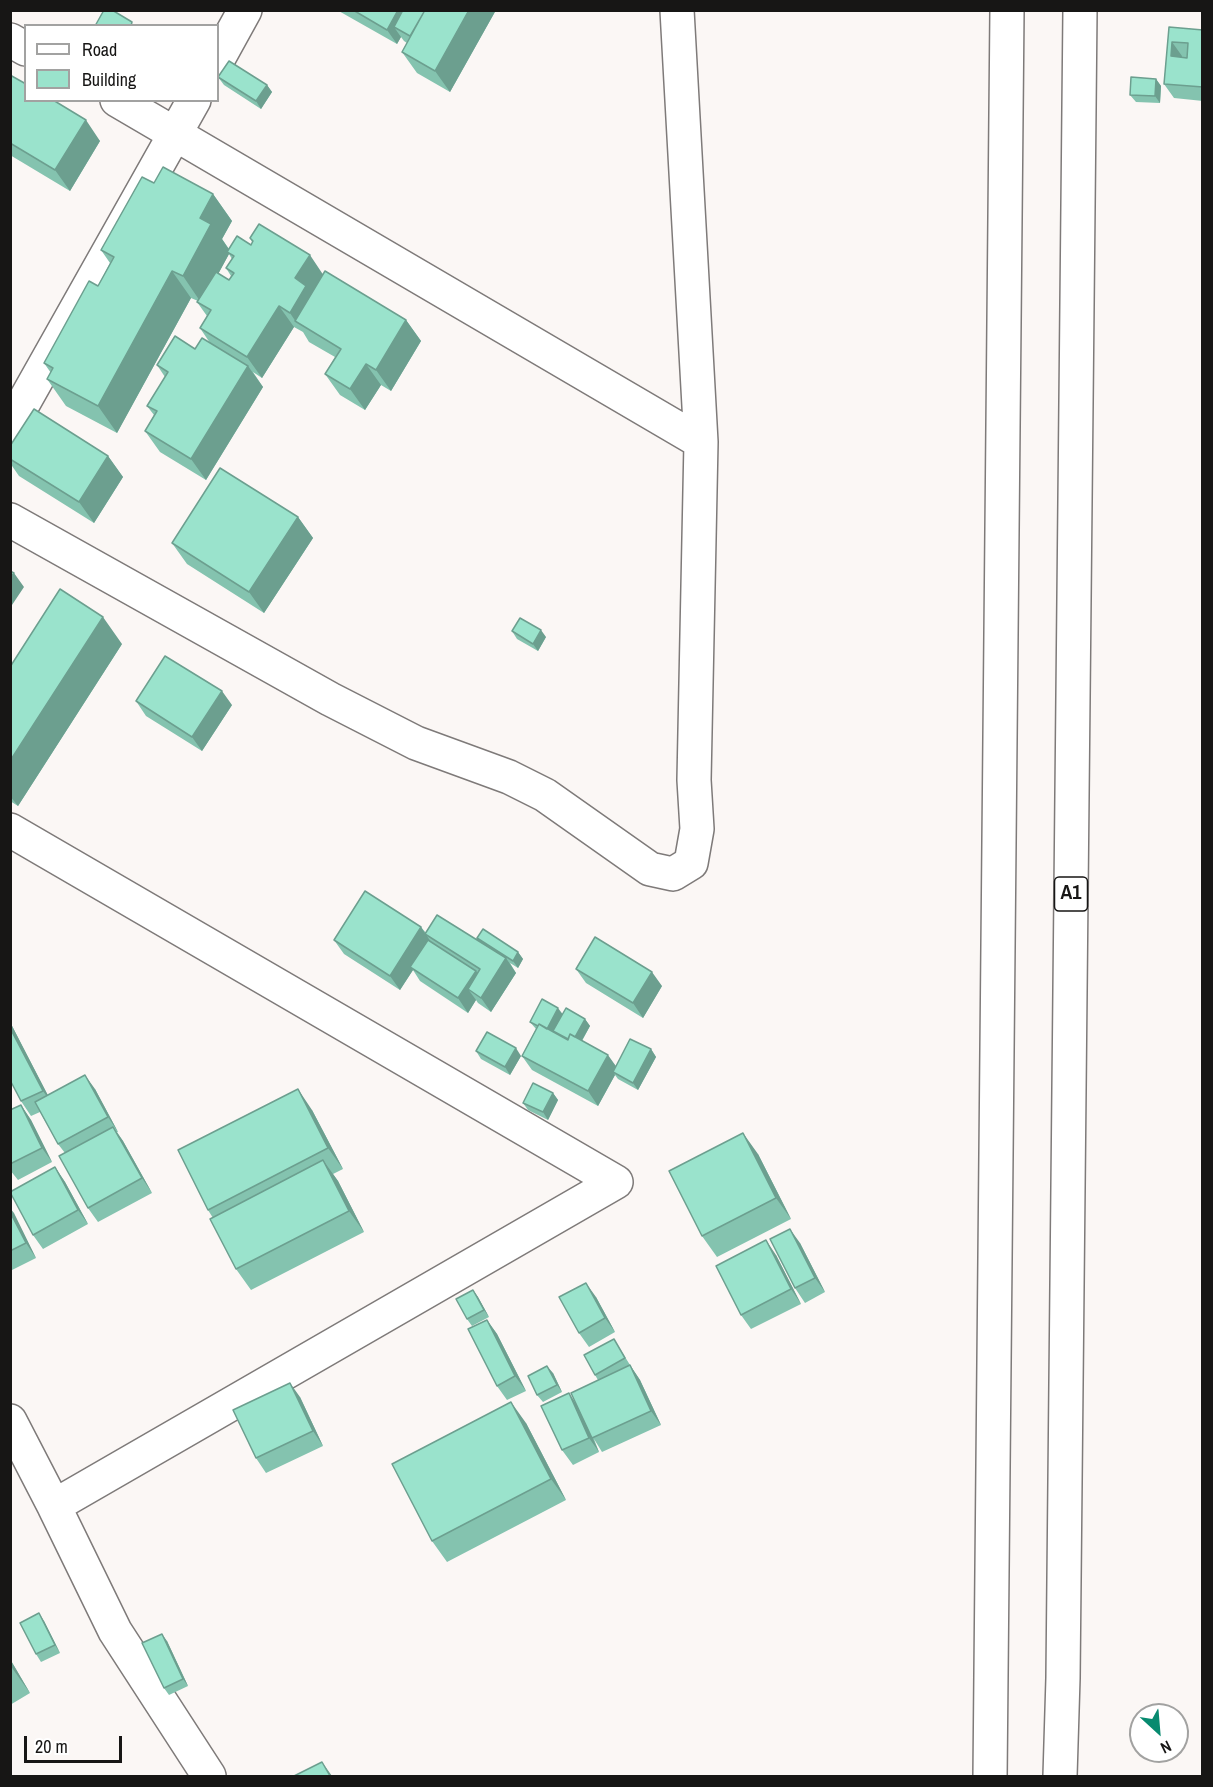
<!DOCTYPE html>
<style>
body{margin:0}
#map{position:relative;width:1213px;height:1787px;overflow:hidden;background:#fbf7f5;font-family:"Archivo Narrow",sans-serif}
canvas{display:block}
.frame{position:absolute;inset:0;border:12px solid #171615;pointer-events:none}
.legend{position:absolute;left:24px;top:24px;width:195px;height:78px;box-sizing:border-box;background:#fff;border:2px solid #a2a2a1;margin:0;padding:8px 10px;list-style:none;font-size:18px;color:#171615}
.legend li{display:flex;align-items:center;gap:12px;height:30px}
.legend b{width:30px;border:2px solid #a2a2a1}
.north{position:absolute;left:1129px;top:1703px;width:60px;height:60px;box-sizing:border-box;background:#fff;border:2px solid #a2a2a1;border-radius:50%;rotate:154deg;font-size:16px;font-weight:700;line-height:24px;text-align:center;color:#171615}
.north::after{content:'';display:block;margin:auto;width:21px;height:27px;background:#078a6f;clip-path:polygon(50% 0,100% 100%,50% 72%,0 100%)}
.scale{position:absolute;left:24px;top:1736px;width:98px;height:27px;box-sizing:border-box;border:3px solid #171615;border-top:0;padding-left:8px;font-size:18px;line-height:21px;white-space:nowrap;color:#171615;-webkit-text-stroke:4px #fff;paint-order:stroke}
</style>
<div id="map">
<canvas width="1213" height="1787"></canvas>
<div class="frame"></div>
<ul class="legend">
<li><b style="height:8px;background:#fff"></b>Road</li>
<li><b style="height:16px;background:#9ae3cc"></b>Building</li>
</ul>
<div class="north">N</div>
<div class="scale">20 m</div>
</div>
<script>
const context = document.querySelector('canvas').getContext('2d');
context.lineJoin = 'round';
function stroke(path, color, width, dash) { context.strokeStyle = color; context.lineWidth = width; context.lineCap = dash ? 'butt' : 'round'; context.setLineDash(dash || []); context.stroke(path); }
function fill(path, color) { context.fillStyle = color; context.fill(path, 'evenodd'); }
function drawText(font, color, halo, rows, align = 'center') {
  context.font = font + ' "Archivo Narrow",sans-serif'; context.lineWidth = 6; context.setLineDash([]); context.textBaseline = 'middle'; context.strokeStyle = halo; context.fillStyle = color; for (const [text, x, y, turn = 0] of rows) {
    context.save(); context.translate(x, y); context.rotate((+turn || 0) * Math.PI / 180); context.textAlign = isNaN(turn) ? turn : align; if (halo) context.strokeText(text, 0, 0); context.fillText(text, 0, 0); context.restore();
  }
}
const minor = new Path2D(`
 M10 40 26 49
 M218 59 245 10
 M117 100 701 442
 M10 427 194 100
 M10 520 330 699 416 743 509 777 545 795 650 869 673 874 691 863 697 829 694 780 701 442 677 10
 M10 830 616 1182 54 1506
 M10 1421 54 1506 115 1631 209 1776`);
const major = new Path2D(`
 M990 1776 1007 10
 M1060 1776 1063 1678 1080 10`);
stroke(minor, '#7e7a79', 36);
stroke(major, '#7e7a79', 36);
stroke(minor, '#fff', 33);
stroke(major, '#fff', 33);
fill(new Path2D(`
 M337 10H496L450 92 417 73 402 52 407 43 404 41 401 37 397 44Z
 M1169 27 1203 30V101L1174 98 1164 84Z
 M10 75 100 141 70 191 10 155Z
 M218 77 267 85 272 92 261 109 224 85Z
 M1156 79 1161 86 1160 103 1136 102 1130 95Z
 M154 183 213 194 232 221 222 239 229 249 251 245 252 242 250 238 323 274 406 320 421 341 391 391 381 385 365 410 340 395 325 374 335 357 309 342 303 332 294 327 262 378 253 372 263 387 206 480 160 452 145 431 154 415 147 406 165 377 157 365 210 343 200 328 207 316 197 302 198 301 191 298 117 433 66 406 47 379 51 373 44 363 98 286 110 263 101 250ZM229 254 232 259 226 268 231 276 229 280 218 274Z
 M10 446 108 456 123 477 94 523 19 476 10 463Z
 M298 517 313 538 264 613 187 564 172 543Z
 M512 631 546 637 538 651 517 639Z
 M122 644 18 806 10 801V667Z
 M136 701 232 705 202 751 146 716Z
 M421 927 426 933 479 941 477 938 518 952 523 959 518 968 510 963 516 973 491 1012 478 1003 476 1000 468 1013 420 981 413 970 400 990 344 954 334 940Z
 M576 969 662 986 643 1018 586 983Z
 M562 1014 585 1019 590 1026 582 1041 616 1066 651 1049 656 1057 638 1090 618 1079 615 1075 598 1106 532 1070 522 1056 536 1029 530 1022Z
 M10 1022 48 1096 95 1089 118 1132H117L123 1141 152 1193 98 1222 88 1208 65 1153 58 1144 40 1112 31 1116 21 1101Z
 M476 1051 521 1056 510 1075 481 1059Z
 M553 1093 558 1100 548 1120 528 1110 523 1103Z
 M21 1105 31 1120 52 1162 18 1180 10 1170V1110Z
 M312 1110 343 1169 333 1174 338 1181 364 1232 251 1290 236 1269 213 1218 208 1210Z
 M758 1154 791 1219 717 1257 702 1236Z
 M55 1167 65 1182 88 1224 43 1249 33 1235Z
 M10 1208 36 1258 10 1271Z
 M800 1243 825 1292 805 1303 795 1288Z
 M776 1255 801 1304 751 1329 741 1315Z
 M473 1290 478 1297 489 1317 472 1326 467 1319Z
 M596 1297 615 1332 589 1347 579 1333Z
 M487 1320 497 1334 526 1391 507 1400 497 1386Z
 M614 1339 630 1365 640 1380 661 1425 602 1452 594 1439 599 1452 573 1465 562 1450 578 1406 598 1380 595 1375Z
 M553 1373 562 1392 543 1402 537 1395Z
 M300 1397 323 1446 266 1473 256 1458Z
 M526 1423 566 1500 447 1562 432 1541Z
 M44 1621 60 1653 41 1662 36 1654Z
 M167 1641 188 1686 169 1695 164 1688Z
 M10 1659 30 1693 10 1705Z`), '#84c3af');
fill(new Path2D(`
 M398 10H416L394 27 401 37 397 44 387 30Z
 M469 10H496L450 92 435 71Z
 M1172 42 1182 56 1181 71 1171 56Z
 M1156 79 1161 86 1160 103 1155 96Z
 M267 85 272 92 261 109 256 101Z
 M86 120 100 141 70 191 55 170Z
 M213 194 232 221 222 239 230 251 227 252 229 254 202 304 183 276 200 218Z
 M310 255 324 276 296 322 290 313 295 278Z
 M172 271 191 298 117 433 98 406Z
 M279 306 294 327 262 378 247 357Z
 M406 320 421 341 391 391 376 370Z
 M366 364 381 385 365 410 350 389Z
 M248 366 263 387 206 480 191 459Z
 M108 456 123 477 94 523 79 502Z
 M298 517 313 538 264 613 249 592Z
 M14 573 24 587 10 608V578Z
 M103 617 122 644 18 806 10 796V761Z
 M541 630 546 637 538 651 533 644Z
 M222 691 232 705 202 751 192 737Z
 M421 927 431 942 410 967 413 970 400 990 390 976Z
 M518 952 523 959 518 968 513 961Z
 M506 958 516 973 491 1012 481 998Z
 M476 971 486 985 468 989 476 1000 468 1013 458 998Z
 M652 972 662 986 643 1018 633 1003Z
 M558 1008 564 1016 555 1032 546 1030Z
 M585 1019 590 1026 577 1049 572 1042Z
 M10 1022 53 1105 43 1091 10 1028Z
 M516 1048 521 1056 510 1075 505 1067Z
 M651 1049 656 1057 638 1090 633 1083Z
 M608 1055 618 1069 613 1072 615 1075 598 1106 588 1091Z
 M85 1075 95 1089 118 1132 108 1117Z
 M298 1089 312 1110 343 1169 328 1148Z
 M553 1093 558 1100 548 1120 543 1112Z
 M21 1105 31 1120 52 1162 42 1148Z
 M113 1127 123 1141 152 1193 142 1178Z
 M743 1133 758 1154 791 1219 776 1198Z
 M323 1160 338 1181 364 1232 349 1211Z
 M55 1167 65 1182 88 1224 78 1210Z
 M10 1208 14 1213 36 1258 26 1243 10 1212Z
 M790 1229 800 1243 825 1292 815 1278Z
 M766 1240 776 1255 801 1304 791 1289Z
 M586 1283 596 1297 615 1332 605 1318Z
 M473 1290 478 1297 489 1317 484 1310Z
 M487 1320 497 1334 526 1391 515 1376Z
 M614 1339 630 1365 640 1380 661 1425 651 1411 630 1365Z
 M547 1366 553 1373 562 1392 557 1385Z
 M290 1383 300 1397 323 1446 313 1431Z
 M569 1393 579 1408 599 1452 589 1438Z
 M511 1402 526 1423 566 1500 551 1479Z
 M39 1613 44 1621 60 1653 55 1645Z
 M162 1634 167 1641 188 1686 183 1679Z
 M10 1659 30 1693 10 1665Z
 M322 1762 332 1776H330Z`), '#6c9f8f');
const building = new Path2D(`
 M104 10H112L132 22 131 26H95Z
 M353 10H398L387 30Z
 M403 10H425L410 36 394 27Z
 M425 10H469L435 71 402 52Z
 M1169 27 1203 30V87L1164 84ZM1172 42 1188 43 1187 58 1171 56Z
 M229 61 267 85 256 101 218 77Z
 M10 75 26 84V100H53L86 120 55 170 10 143Z
 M1131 77 1156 79 1155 96 1130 95Z
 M163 167 213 194 200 218 211 224 183 276 172 271 98 406 47 379 53 368 44 363 89 281 98 286 114 257 101 250 142 177 154 183Z
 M259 224 310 255 295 278 306 286 290 313 279 306 247 357 200 328 211 310 197 302 216 272 229 280 234 273 226 268 234 256 227 252 237 236 251 245 253 241 250 238Z
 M325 271 406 320 376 370 366 364 350 389 325 374 341 349 295 321Z
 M175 336 195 349 202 338 248 366 191 459 145 431 157 411 147 406 168 372 157 365Z
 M34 409 108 456 79 502 10 459V446Z
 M220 468 298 517 249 592 172 543Z
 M10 571 14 573 10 578Z
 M60 589 103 617 10 761V667Z
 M520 618 541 630 533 644 512 631Z
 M165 656 222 691 192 737 136 701Z
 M365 891 421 927 390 976 334 940Z
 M437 915 506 958 481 998 468 989 480 969 425 934Z
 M483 929 518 952 513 961 477 938Z
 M595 937 652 972 633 1003 576 969Z
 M428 940 476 971 458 998 410 967Z
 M542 999 558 1008 547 1029 539 1024 538 1026 530 1022Z
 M566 1008 585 1019 575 1037 570 1034 568 1039 553 1031Z
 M539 1024 568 1040 570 1034 608 1055 588 1091 522 1056Z
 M10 1028 43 1091 21 1101 10 1080Z
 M487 1032 516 1048 505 1067 476 1051Z
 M630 1039 651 1049 633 1083 613 1072Z
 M85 1075 108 1117 58 1144 35 1102Z
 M533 1083 553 1093 543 1112 523 1103Z
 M298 1089 328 1148 208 1210 178 1150Z
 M21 1105 42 1148 10 1164V1110Z
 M113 1127 142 1178 88 1208 59 1156Z
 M743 1133 776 1198 702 1236 669 1171Z
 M323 1160 349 1211 236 1269 210 1219Z
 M55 1167 78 1210 33 1235 10 1192Z
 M10 1212 26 1243 10 1251Z
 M790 1229 815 1278 795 1288 770 1239Z
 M766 1240 791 1289 741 1315 716 1266Z
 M586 1283 605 1318 579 1333 559 1297Z
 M473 1290 484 1310 467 1319 456 1299Z
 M487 1320 515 1376 497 1386 468 1329Z
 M614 1339 625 1358 595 1375 584 1355Z
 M630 1365 651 1411 592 1438 571 1393Z
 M547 1366 557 1385 537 1395 528 1376Z
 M290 1383 313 1431 256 1458 233 1410Z
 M569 1393 589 1438 562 1450 541 1406Z
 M511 1402 551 1479 432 1541 392 1464Z
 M39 1613 55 1645 36 1654 20 1623Z
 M162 1634 183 1679 164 1688 142 1643Z
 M322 1762 330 1776H294Z`);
fill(building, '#9ae3cc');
stroke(building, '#6c9f8f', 1.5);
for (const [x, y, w] of [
 [1071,894,33]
]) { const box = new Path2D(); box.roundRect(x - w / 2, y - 17, w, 34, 4.5); context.fillStyle = '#fff'; context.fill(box); stroke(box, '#171615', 1.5); }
drawText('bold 20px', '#171615', null, [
 ["A1",1071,894]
]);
</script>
